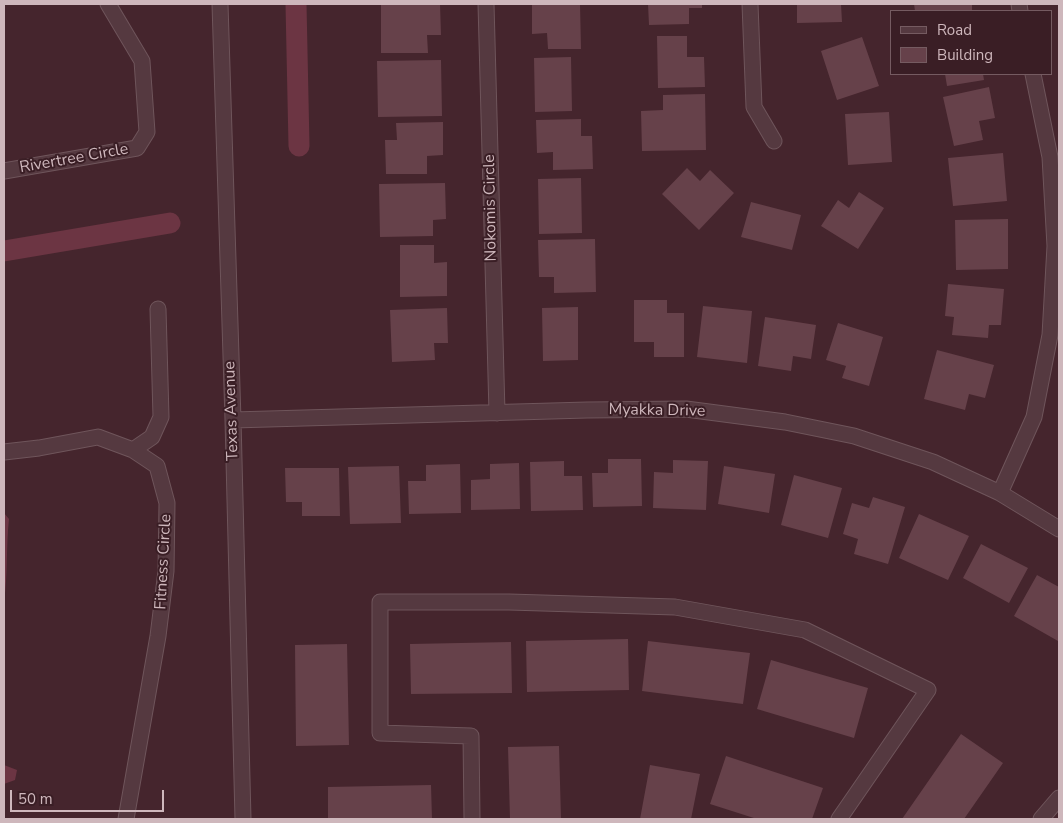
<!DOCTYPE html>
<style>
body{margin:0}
#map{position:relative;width:1063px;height:823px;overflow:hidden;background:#45252d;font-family:"Nunito Sans",sans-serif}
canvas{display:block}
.frame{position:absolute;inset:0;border:5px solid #ceb7bc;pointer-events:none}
.legend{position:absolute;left:890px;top:10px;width:162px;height:65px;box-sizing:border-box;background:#3a1e25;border:1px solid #755b61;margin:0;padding:6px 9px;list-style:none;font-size:15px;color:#ceb7bc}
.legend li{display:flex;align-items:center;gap:10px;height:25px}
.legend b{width:25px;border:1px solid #755b61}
.scale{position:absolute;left:10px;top:790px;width:154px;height:22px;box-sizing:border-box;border:2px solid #ceb7bc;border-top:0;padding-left:6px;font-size:15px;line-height:18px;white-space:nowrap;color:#ceb7bc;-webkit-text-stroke:4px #3a1e25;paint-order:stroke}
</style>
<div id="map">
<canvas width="1063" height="823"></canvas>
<div class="frame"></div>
<ul class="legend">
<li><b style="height:6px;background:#553940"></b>Road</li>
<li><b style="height:14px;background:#66414a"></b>Building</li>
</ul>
<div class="scale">50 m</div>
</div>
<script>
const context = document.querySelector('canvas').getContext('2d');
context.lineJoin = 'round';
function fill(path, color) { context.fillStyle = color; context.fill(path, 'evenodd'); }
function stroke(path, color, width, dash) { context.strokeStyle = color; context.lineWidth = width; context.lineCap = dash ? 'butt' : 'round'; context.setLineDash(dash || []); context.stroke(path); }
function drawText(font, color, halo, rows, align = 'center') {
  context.font = font + ' "Nunito Sans",sans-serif'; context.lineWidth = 4; context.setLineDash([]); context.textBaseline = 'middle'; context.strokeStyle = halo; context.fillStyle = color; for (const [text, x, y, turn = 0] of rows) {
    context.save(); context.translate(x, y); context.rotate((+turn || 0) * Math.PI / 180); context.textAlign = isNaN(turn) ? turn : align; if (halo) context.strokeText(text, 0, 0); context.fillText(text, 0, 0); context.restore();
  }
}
fill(new Path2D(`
 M4 513 9 519C6 546 8 574 4 602Z
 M4 765 17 770 15 780 4 784Z`), '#6c3543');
stroke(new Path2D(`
 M296 4 299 146
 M4 251 170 223`), '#6c3543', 21);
fill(new Path2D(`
 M381 4H440L441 35H427L428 53H381Z
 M532 4H580L581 49H548L547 33 532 34Z
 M648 4H702V8H689V24L649 25Z
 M797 4H841L842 22 797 23Z
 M914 4H972V11H915Z
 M657 36H687V57H704L705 87 658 88Z
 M862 37 879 86 837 100 821 51Z
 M571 57 572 111 535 112 534 58Z
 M441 60 442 116 378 117 377 61Z
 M945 74H983L984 80 947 86Z
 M989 87 995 118 979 121 983 140 954 146 943 97Z
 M705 94 706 150 642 151 641 111 663 110V95Z
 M889 112 892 162 848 165 845 114Z
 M581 119V136H592L593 169 553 170V152L537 153 536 120Z
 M443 122V155L427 156V174H386L385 140H397L396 123Z
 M1003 153 1007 201 953 206 948 158Z
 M687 168 700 181 710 170 734 193 699 230 662 194Z
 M581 178 582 233 539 234 538 179Z
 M445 183 446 219 433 220V236L380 237 379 184Z
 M859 192 884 208 858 249 821 226 838 200 849 208Z
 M751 202 801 215 792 250 741 237Z
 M1008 219V269L956 270 955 220Z
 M595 239 596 292 554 293V277H539L538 240Z
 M400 245H434V263L447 262V296L400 297Z
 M948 284 1004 289 1001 325H989L988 338 952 335 954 317 945 316Z
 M634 300H667V313H684V357H654V342H634Z
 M703 306 752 311 747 363 697 357Z
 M578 307V360L543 361 542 308Z
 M447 308 448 343H434L435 360 392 362 390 310Z
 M765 317 816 325 811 359 793 356 791 371 758 366Z
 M838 323 883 337 869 386 842 378 846 366 826 360Z
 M937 350 994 365 985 398 969 394 965 410 924 399Z
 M608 459H641L642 506 593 507 592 473H608Z
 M673 460 708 461 706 510 653 508 654 472 673 473Z
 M564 461V476H582L583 510 531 511 530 462Z
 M519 463 520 509 471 510V480L490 479V464Z
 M460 464 461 513 409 514 408 481H426V465Z
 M399 466 401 523 350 524 348 467Z
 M724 466 775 474 769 513 718 504Z
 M285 468H339L340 516H302V502H286Z
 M794 475 842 488 828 538 781 525Z
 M873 497 905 507 888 564 854 554 858 539 843 534 852 503 869 508Z
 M919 514 969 536 948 580 899 558Z
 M981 544 1028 568 1009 603 963 578Z
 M1037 575 1059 587V639L1058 641 1014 616Z
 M628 639 629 690 527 692 526 641Z
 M648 641 750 653 743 704 642 691Z
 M511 642 512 693 411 694 410 644Z
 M347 644 349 745 296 746 295 645Z
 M771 660 868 688 854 738 757 709Z
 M961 734 1003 763 964 819H902Z
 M559 746 561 819H510L508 747Z
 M726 756 823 788 812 819H757L710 804Z
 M650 765 700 774 691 819H640Z
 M431 785 432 819H328V787Z`), '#66414a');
const minor = new Path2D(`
 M220 4 233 420 243 819
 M486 4 497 413
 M750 4 754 107 774 141
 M1019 4 1020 11
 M4 171 137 148 147 132 142 61 108 4
 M233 420 587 410 686 409 785 422 854 436 933 462 1000 493 1059 529
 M133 450 152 437 161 417 158 309
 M4 452 39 448 98 437 133 450 157 466 167 503 166 571 158 636 126 819
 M1000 493 1034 417 1050 335 1055 246 1050 157 1033 74
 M472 819 471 736 380 733V602H509L675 607 805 630 928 690 839 819
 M1041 819 1059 798`);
stroke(minor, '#6f555b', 17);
stroke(minor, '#553940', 15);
drawText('16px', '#ceb7bc', '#3a1e25', [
 ["Rivertree Circle",74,159,-10],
 ["Nokomis Circle",491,208,-91],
 ["Texas Avenue",232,411,-92],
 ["Myakka Drive",657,411,1],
 ["Fitness Circle",164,562,-87]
]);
</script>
